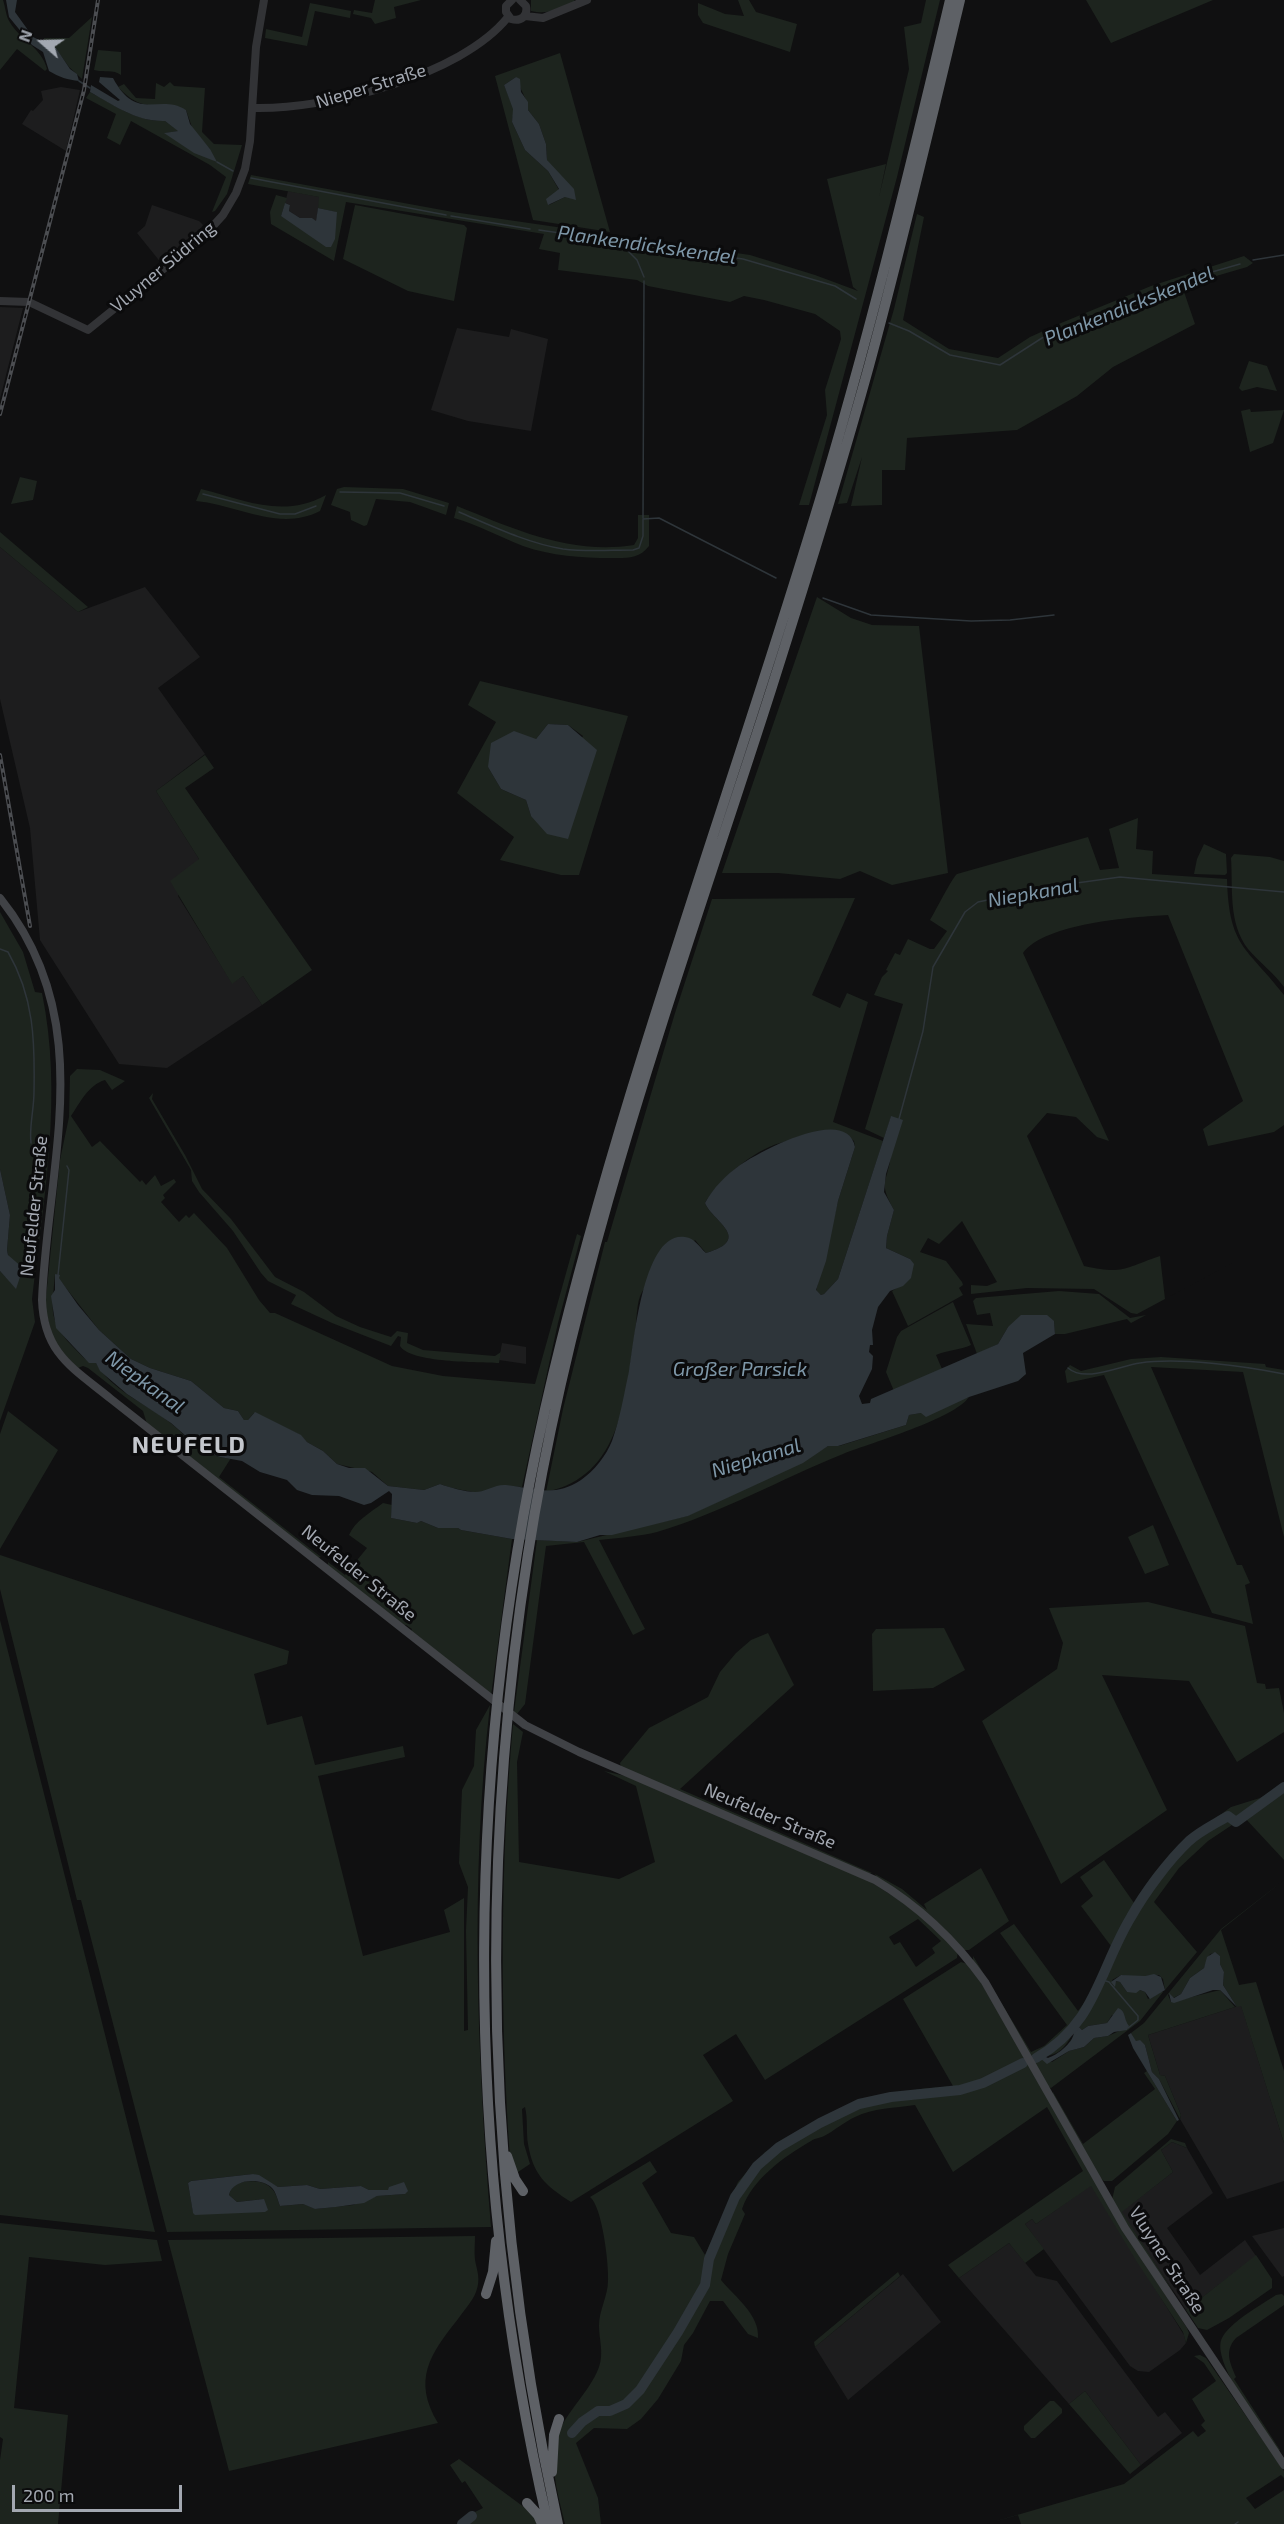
<!DOCTYPE html>
<meta charset="utf-8">
<style>
body{margin:0}
#map{position:relative;width:1284px;height:2524px;overflow:hidden;background:#101011;font-family:"Exo 2",sans-serif}
canvas{display:block}
.north{position:absolute;left:12px;top:12px;width:60px;height:60px;-webkit-text-stroke:4px #0b0b0c;paint-order:stroke;rotate:290deg;font-size:16px;font-weight:700;line-height:24px;text-align:center;color:#a3a8b1}
.north::after{content:'';display:block;margin:auto;width:21px;height:27px;background:#a3a8b1;clip-path:polygon(50% 0,100% 100%,50% 72%,0 100%)}
.scale{position:absolute;left:12px;top:2485px;width:170px;height:27px;box-sizing:border-box;border:3px solid #a3a8b1;border-top:0;padding-left:8px;font-size:18px;line-height:21px;white-space:nowrap;color:#a3a8b1;-webkit-text-stroke:4px #0b0b0c;paint-order:stroke}
</style>
<div id="map">
<canvas width="1284" height="2524"></canvas>
<div class="north">N</div>
<div class="scale">200 m</div>
</div>
<script>
const context = document.querySelector('canvas').getContext('2d');
context.lineJoin = 'round';
function fill(path, color) { context.fillStyle = color; context.fill(path, 'evenodd'); }
function stroke(path, color, width, dash) { context.strokeStyle = color; context.lineWidth = width; context.lineCap = dash ? 'butt' : 'round'; context.setLineDash(dash || []); context.stroke(path); }
function drawText(font, color, halo, rows, align = 'center') {
  context.font = font + ' "Exo 2",sans-serif'; context.lineWidth = 6; context.setLineDash([]); context.textBaseline = 'middle'; context.strokeStyle = halo; context.fillStyle = color; for (const [text, x, y, turn = 0] of rows) {
    context.save(); context.translate(x, y); context.rotate((+turn || 0) * Math.PI / 180); context.textAlign = isNaN(turn) ? turn : align; if (halo) context.strokeText(text, 0, 0); context.fillText(text, 0, 0); context.restore();
  }
}
fill(new Path2D(`
 M61 87 80 90 66 151 22 124 31 110 33 111 43 100 41 91Z
 M288 191 320 197 316 222 312 218H300L289 211 290 205 285 203Z
 M152 205 199 221 203 225 190 242 162 264 137 233 145 226Z
 M0 307 23 308 0 399Z
 M457 328 509 337 511 329 548 339 531 431 468 421 431 410Z
 M0 547 78 612 145 587 200 657 158 688 205 754 156 791 199 859 178 896 232 983 243 976 262 1005 167 1068 119 1064 40 940 30 828 0 699Z
 M502 1343 526 1347V1364L499 1360Z
 M1241 2005 1284 2143V2181L1227 2199 1180 2119 1181 2115 1165 2076 1160 2075 1148 2035Z
 M1172 2142 1187 2148 1213 2193 1167 2228 1200 2275 1245 2240 1256 2256 1186 2310 1121 2212 1173 2172 1161 2150Z
 M1091 2185 1184 2335 1186 2343 1180 2350 1149 2372 1138 2371 1130 2366 1025 2224 1032 2219 1036 2224Z
 M1284 2228V2276L1282 2277 1252 2236Z
 M1009 2243 1036 2276 1057 2281 1158 2417 1165 2412 1182 2433 1141 2465 1085 2391 1069 2404 959 2278Z
 M903 2274 941 2322 848 2400 815 2347Z`), '#1d1d1e');
fill(new Path2D(`
 M0 0H3C5 6 6 14 8 19 18 39 42 47 47 69L45 71 17 49 0 70Z
 M375 0H421L394 7 396 18 375 24 371 18 353 14 354 10 372 13Z
 M531 0H574L575 2C559 9 548 15 531 11Z
 M738 0H749L756 12 797 24 790 52 703 23 698 15V3L725 14 744 16Z
 M926 0H940L897 177 809 505H799L827 415 825 390 841 339 840 331 815 314 764 300 744 296 730 302 648 286 637 280 558 270 560 253 539 249 544 234 346 202 334 261 271 224 270 212 276 195 287 198 281 216 335 226 336 212 318 208 319 197 248 184 251 175 453 212 750 255 815 275 858 291 853 287 827 179 886 164 879 197 909 69 904 27 921 23Z
 M1086 0H1213L1111 43Z
 M310 3 351 11 350 18 315 11 307 46 265 38 266 29 302 37Z
 M92 17 82 79 69 67 54 46 44 43V38H69Z
 M98 50 121 52V75C113 69 104 73 94 70Z
 M560 53 610 232 533 220 495 76ZM516 77C519 88 528 99 528 110L539 124 546 144 547 160 565 197 549 205 559 190 548 171 525 150 512 122 514 109 504 85Z
 M170 82 174 86 205 88 202 132 214 144 242 145 227 194 215 211 212 212 226 177 210 165 131 121 120 145 107 138 116 114 86 98 90 92C114 105 137 122 165 121L179 131 165 133 210 149 193 130 186 110C155 100 144 115 118 87L124 84 136 98 155 99 156 83 164 87Z
 M355 205 464 225 467 228 454 301 408 291 343 259Z
 M917 214 924 217 903 320 949 349 998 358 1030 337 1061 323 1151 286 1244 256 1253 263 1247 267 1182 286 1195 324 1113 367 1077 396 1017 430 907 438 905 470H882V505L851 506 862 457 847 503 838 504 894 309Z
 M1249 361 1267 366 1277 391 1257 387 1242 391 1239 388Z
 M1250 409 1251 412 1284 410 1273 443 1250 452 1241 411Z
 M20 477 37 481 33 500 11 504Z
 M344 487 403 489 449 503 446 515 410 502 376 499 367 525 364 526 351 520 350 512 331 505 337 489Z
 M201 489C246 500 282 519 326 495L320 511C279 532 238 505 196 501Z
 M457 506C514 529 570 555 634 545L638 538V515H649V546C639 559 627 558 611 558 581 558 552 556 523 546 500 537 478 525 454 518Z
 M0 532 88 607 78 612 0 547Z
 M817 597 851 618 872 625 919 626 948 873 892 885 860 871 840 879 778 873H722Z
 M480 681 628 716 579 875H561L500 860 514 837 457 793 496 722 468 705ZM548 724 568 725 583 736 531 816 526 800 501 789 488 767 536 739Z
 M205 755 214 768 185 788 312 970 262 1005 243 976 232 984 170 881 199 859 156 791Z
 M1138 818 1136 849 1153 851 1152 874 1227 879C1229 948 1246 946 1284 995V1125L1274 1132 1208 1146 1203 1129 1243 1101 1168 915C1133 917 1045 923 1023 953L1109 1141 1097 1137 1076 1117 1047 1113 1027 1136 1084 1266C1124 1275 1124 1268 1160 1256L1165 1299 1247 1255 1243 1210 1247 1255 1137 1314 1131 1313 1094 1289 1027 1288 971 1294V1285L987 1286 997 1282 962 1221 939 1244 928 1238 920 1252 946 1261 962 1282 963 1285 959 1288 963 1295 908 1326 892 1291 900 1286 910 1259 886 1248 887 1236 894 1210C878 1181 887 1184 891 1155 893 1143 891 1129 891 1117L884 1138 865 1129 903 1004 874 995 882 977 888 971 886 970 895 953 900 955 908 939 930 949H934L947 931 930 920C935 912 952 878 957 874L1088 837 1100 870 1119 868 1109 829Z
 M1204 844 1226 854 1227 873 1225 875 1194 874 1197 859Z
 M1234 854 1270 857 1284 861V987C1274 973 1259 962 1248 949 1228 923 1233 888 1231 858Z
 M855 898 812 995 840 1008 847 993 868 1002 833 1122 883 1141 838 1279 824 1294 821 1295 816 1291 838 1201 855 1147 854 1141 844 1133C823 1136 800 1138 780 1143 754 1150 718 1180 705 1203 712 1221 754 1239 706 1253L695 1240C683 1252 650 1279 642 1292 636 1302 637 1321 635 1333 625 1397 622 1476 546 1492L563 1409 605 1242H607L675 1013 712 899Z
 M0 912 23 952 35 992 42 993C63 1095 44 1197 32 1299L35 1322 0 1421V1271L16 1288 7 1250 10 1215 0 1169Z
 M77 1069 100 1070 125 1081 112 1090 105 1080C88 1085 80 1103 71 1116L92 1147 100 1141 140 1182 142 1180 146 1185 155 1175 161 1186 174 1179 176 1182 163 1195 165 1198 161 1202 179 1222 186 1215 189 1218 194 1213 227 1248 259 1300 270 1313H275L392 1366 443 1376 535 1384 577 1234 581 1236 558 1323 522 1487C505 1484 486 1493 473 1492 462 1490 450 1488 440 1484L424 1490 388 1486 372 1472 337 1464 323 1451 307 1442 300 1435 254 1413 248 1420H244L238 1411 224 1408 191 1381 150 1368 131 1359 99 1330 55 1274C52 1312 47 1321 77 1351 83 1357 87 1362 96 1363 111 1390 145 1403 168 1421 180 1430 189 1441 201 1449 209 1454 222 1459 231 1458L219 1477 321 1557 317 1558 147 1424 143 1411 88 1368 83 1366 78 1368 61 1351 52 1335 45 1307 60 1160 69 1117 70 1076Z
 M153 1093 152 1099 185 1155 202 1189 231 1219 275 1277 304 1292 336 1316 360 1327 391 1337 397 1331 408 1333 407 1343 423 1350 495 1356 501 1352 499 1363C479 1362 410 1363 400 1346L401 1337 398 1336 391 1346 332 1323 291 1304 296 1295 268 1281 261 1273 233 1231 199 1192 192 1181 191 1170 149 1098Z
 M1059 1291 1099 1294 1130 1318 1146 1315 1131 1323 1127 1319 1065 1334H1055L1054 1321 1008 1327 998 1344 977 1354 966 1324 993 1326 990 1313 977 1315 973 1301 976 1298Z
 M953 1302 971 1345C960 1350 948 1350 936 1355L942 1369 894 1391 886 1372 897 1337 901 1331Z
 M1161 1357 1265 1364 1266 1367 1284 1370V1537L1243 1372 1151 1367 1237 1565H1242L1250 1583 1245 1585 1253 1624 1212 1613 1104 1375 1067 1383 1065 1371 1070 1365 1081 1371 1131 1359Z
 M969 1397C954 1419 873 1442 843 1454 781 1479 721 1513 657 1532 641 1536 618 1538 599 1540L645 1629 633 1635 584 1542 546 1546 525 1704 517 1714 514 1712 537 1540 577 1542 687 1516 790 1468 828 1446H839L906 1425 909 1415 921 1413Z
 M8 1411 58 1450 0 1549V1434Z
 M383 1503 392 1505 391 1518 417 1523 421 1521 438 1528H458L461 1530 512 1539 491 1696 411 1632 412 1629 406 1625 403 1626 328 1567V1562L345 1575 367 1548 349 1535C355 1521 371 1512 383 1503Z
 M1153 1525 1169 1565 1145 1574 1128 1537Z
 M0 1555 289 1651 287 1664 254 1674 267 1725 302 1716 315 1765 403 1746 405 1757 318 1776 363 1956 450 1932 444 1910 464 1898V2031L468 2030 466 1931 468 1887 459 1863 462 1790 474 1766 476 1730 490 1705C470 1879 477 2054 491 2227L167 2232 81 1900H77L0 1589ZM253 2174 278 2187 307 2185 320 2189 361 2186 369 2190H389L405 2194 377 2196 353 2205 316 2209 303 2204 280 2206C278 2201 276 2192 271 2188 263 2179 242 2180 232 2186L229 2195 237 2202 264 2199 193 2212 188 2183 191 2181Z
 M1148 1602 1245 1626 1257 1683 1265 1684 1266 1689 1279 1688 1284 1713V1732L1237 1762 1189 1681 1102 1675 1167 1810 1061 1884 982 1721 1057 1669 1063 1643 1049 1608Z
 M0 1620 155 2232 0 2215Z
 M944 1628 965 1670 933 1688 873 1691 872 1634 876 1629Z
 M768 1633 794 1685 680 1789 872 1873 869 1874 621 1767 620 1763 649 1728 708 1697 720 1672 736 1653 751 1640Z
 M513 1724 523 1732 517 1762 519 1862 619 1879 655 1862 636 1786 604 1771 638 1779 858 1874 915 1910 958 1951 957 1958 765 2080 736 2034 703 2055 733 2101 571 2202C546 2186 533 2175 528 2144 526 2132 528 2119 525 2107L522 2109 524 2144 530 2164 515 2174 510 2158C500 2013 500 1868 513 1724ZM918 1919 941 1941 932 1948 935 1953 916 1967 900 1942 894 1945 889 1937Z
 M1284 1783V1860L1244 1817 1208 1841 1179 1868 1154 1902 1197 1952 1165 1990 1163 1979 1159 1975 1131 1977 1121 1975 1112 1980 1114 1983 1116 1981 1120 1982 1127 1992 1140 1990 1145 1992 1148 1999 1161 1991 1163 1992 1140 2021 1051 2088 1047 2086 973 1962V1956L1031 2052 1044 2046 1067 2025 1000 1933 1014 1924 1078 2011 1090 1995 1111 1946 1081 1906 1093 1896 1080 1877 1104 1860 1134 1903 1166 1861 1188 1838 1231 1807 1260 1798ZM1112 2015 1126 2020V2028L1108 2036 1094 2038 1084 2047 1069 2051 1052 2062 1039 2057C1063 2056 1067 2044 1077 2025L1082 2030 1088 2026 1107 2023Z
 M981 1868 1009 1921 969 1950H964L877 1878 875 1874 902 1889 927 1910 924 1904Z
 M1284 1880 1221 1930 1239 1985 1256 1982 1284 2071V2143L1241 2006 1237 2007 1223 1985 1224 1972 1220 1964V1956L1216 1953 1210 1954 1204 1968 1190 1978 1181 1994 1173 1998 1169 1994 1168 1995 1171 2002 1220 1990 1235 2007 1148 2035 1160 2075 1165 2076 1181 2115 1180 2119 1159 2079 1152 2072 1145 2045 1136 2042 1131 2033 1144 2023 1221 1929Z
 M961 1962 971 1965 1138 2253 1187 2328 1189 2333 1186 2343 1183 2332 1137 2262 1091 2186 1036 2224 1032 2219 1025 2224 1044 2249 1025 2263 1009 2243 959 2278 948 2265 1083 2171 1047 2107 953 2172 915 2105C895 2108 873 2108 855 2117 844 2122 834 2131 824 2136 820 2138 815 2138 811 2141 784 2157 753 2178 742 2209L745 2214 728 2254 721 2280C735 2297 760 2315 758 2338L748 2334 723 2301H710L693 2333 684 2345 681 2361 658 2399 641 2419 627 2429 594 2428 576 2443 598 2498 601 2524H565C559 2499 551 2473 555 2447 559 2416 589 2395 599 2367 604 2353 599 2339 599 2326 599 2310 608 2296 608 2281 609 2264 602 2206 590 2197L650 2161 657 2172 642 2183 671 2233 694 2237 705 2255 738 2182 765 2152 855 2102 920 2089 953 2086 903 1999Z
 M1147 2071 1177 2121 1168 2134 1112 2181H1104L1099 2177 1053 2096V2092L1083 2144 1155 2089 1144 2073Z
 M1171 2139 1185 2143 1187 2148 1172 2142 1161 2150 1173 2172 1122 2212 1175 2294 1142 2248 1112 2200 1115 2187Z
 M0 2223 157 2240 162 2261 105 2265 29 2257 14 2408 68 2415 58 2524H0V2460L3 2439 0 2437Z
 M475 2236C475 2244 474 2252 475 2260 477 2271 481 2279 476 2292 472 2302 464 2310 458 2319 430 2354 412 2380 438 2423L229 2471 168 2240Z
 M1256 2255 1272 2279V2288L1229 2318 1207 2330 1198 2328 1186 2310Z
 M898 2272 900 2276 815 2347 814 2342Z
 M1282 2294 1284 2296V2305L1236 2338C1224 2351 1230 2363 1236 2377L1234 2379 1280 2450 1278 2451C1264 2431 1210 2361 1222 2338 1230 2322 1261 2305 1276 2295Z
 M1200 2355 1206 2358 1284 2471V2478L1281 2475 1246 2498 1255 2509 1284 2490V2524H1021L1018 2515 986 2524 1124 2484 1193 2431 1198 2437 1206 2431 1201 2425 1205 2421 1192 2399 1216 2381 1204 2363 1194 2356Z
 M1085 2391 1141 2465 1130 2474 1069 2404Z
 M1050 2401H1054L1062 2409V2413L1035 2438H1031L1024 2430V2426Z
 M459 2459 536 2516 538 2524H459L461 2519 483 2508 465 2481 462 2483 450 2465Z`), '#1d241e');
fill(new Path2D(`
 M6 0H17L15 12 33 37 56 48 70 69 77 74 79 81C68 80 59 77 49 71L43 52 32 45 9 17Z
 M100 77 113 78C137 123 159 93 186 110L190 124 210 149 217 162 194 153 164 133 178 131 165 121C137 122 115 106 90 92L91 85 118 101 120 100 99 82Z
 M516 77 520 79 521 92 528 102V110L539 124 546 144 547 160 574 189 576 200 565 197 548 205 546 199 559 189 548 171 525 150 512 122 513 109 504 85Z
 M285 203 290 205 289 211 300 218H312L316 221 318 208 337 212 335 239 331 247H326L281 216Z
 M548 724 568 725 597 750 568 839 547 834 531 816 526 800 501 789 488 767 491 743 514 731 536 739Z
 M891 1116 903 1120 886 1174 884 1192 894 1210 887 1236 886 1248 910 1259 914 1264 911 1278 903 1286 890 1291 878 1307 872 1330 873 1345H870L869 1352 873 1356 872 1369 859 1396 862 1404 870 1403 871 1399 998 1344 1008 1327 1021 1315H1047L1054 1321 1055 1334 1023 1353 1026 1374 1018 1381 969 1397 926 1417 921 1413 909 1415 906 1425 838 1446H828L803 1463 688 1516 612 1535H600L577 1542 512 1539 461 1530 458 1528H438L421 1521 417 1523 391 1518 392 1494 389 1491 371 1503 364 1505 339 1496 312 1495 297 1490 287 1480 260 1472 242 1461 220 1457 203 1451 171 1423 127 1394 100 1371 96 1363H89L56 1328 51 1296 55 1290V1274L60 1275 59 1278 78 1305 99 1330 131 1359 150 1368 191 1381 224 1408 238 1411 244 1420H248L255 1412 301 1435 307 1442 323 1451 337 1464 349 1468H365L388 1486 424 1490 440 1484C448 1487 466 1492 475 1492 486 1492 495 1484 506 1485 534 1488 554 1498 581 1480 594 1471 606 1456 612 1441 620 1419 624 1394 629 1371 634 1343 643 1230 685 1237 695 1238 699 1247 706 1253 754 1239 712 1221 705 1203 713 1188 726 1175 740 1165 759 1152 847 1104 855 1147L838 1201 826 1261 816 1290 821 1295 824 1294 838 1279Z
 M0 1169 10 1215 7 1250 8 1255 23 1268 16 1289 0 1271Z
 M1215 1952 1220 1956V1964L1224 1972 1223 1985 1237 2007 1220 1990H1213L1174 2003 1171 2002 1169 1993 1174 1998 1181 1994 1190 1978 1204 1968 1207 1957Z
 M1154 1974 1161 1977 1165 1990 1150 1999 1145 1992 1140 1990 1136 1993 1127 1992 1120 1982 1116 1981 1115 1987 1111 1982 1121 1975 1145 1976Z
 M1118 2008C1126 2010 1124 2021 1129 2026L1127 2030 1114 2032 1108 2036 1094 2038 1084 2047 1069 2051 1047 2064 1039 2057 1042 2055 1048 2058C1057 2055 1072 2044 1074 2033 1074 2030 1074 2027 1076 2024L1082 2030 1088 2026 1107 2023Z
 M1131 2033 1136 2041 1140 2040 1145 2045 1152 2072 1159 2079 1179 2120 1177 2121 1133 2048 1128 2035Z
 M253 2174 259 2175 278 2187 307 2185 320 2189 361 2186 369 2190H388L389 2187 404 2182 408 2191 405 2194 377 2196 364 2203 336 2207 315 2209 303 2204 280 2206C278 2201 276 2192 272 2188 261 2177 232 2179 229 2195L237 2202 264 2199 268 2210 265 2212 195 2215 193 2213 188 2183 191 2181Z`), '#2e353a');
stroke(new Path2D(`
 M79 81 90 88
 M217 162 233 171
 M251 178 446 215
 M451 216 530 229
 M539 230 743 259 835 286 856 299
 M619 242 637 260 644 277
 M1253 260 1284 255
 M889 323 909 331 950 355 1000 365 1042 338 1096 315 1184 280 1240 264
 M340 492 400 493 444 506
 M203 494 280 514H295L316 506
 M459 512C492 526 527 543 563 549 586 552 610 550 633 550L639 548 643 536V519L659 518 776 578
 M643 518 644 281
 M823 598 871 615 971 621 1010 620 1054 615
 M0 949 8 952C34 997 35 1041 34 1092 34 1110 29 1126 31 1143
 M899 1119 923 1031 933 967 965 912 978 902 1055 886 1120 877 1284 892
 M58 1275 69 1170 67 1166
 M1068 1368C1085 1383 1119 1366 1140 1363 1179 1357 1244 1366 1284 1374
 M1103 1980 1109 1982 1138 2016V2020L1128 2028
 M1235 2524 1238 2522`), '#2e353a', 1.5);
stroke(new Path2D(`
 M1036 2058C1096 2024 1099 1970 1131 1917 1145 1892 1168 1861 1189 1841 1200 1831 1215 1824 1228 1816L1236 1822 1284 1787
 M572 2433 582 2422 598 2411H610L626 2404 640 2390 678 2332 705 2285 709 2259 735 2197 757 2166 779 2147 820 2123 859 2104 891 2097 960 2090 983 2083 1023 2063
 M462 2524 472 2516`), '#2e353a', 10);
stroke(new Path2D(`
 M512 0 506 6V12L511 19C521 22 528 16 526 6L520 0
 M525 16 543 18 587 0
 M253 108C326 110 461 76 508 17
 M0 301 29 302 88 330 202 238 223 215 236 193 245 169 250 141 256 47 264 0`), '#323336', 8);
stroke(new Path2D(`
 M0 898C99 1021 48 1159 42 1300 44 1354 73 1368 111 1399L525 1725 579 1752 875 1880C919 1906 955 1940 985 1982L1125 2228 1284 2465`), '#404246', 8);
stroke(new Path2D(`
 M507 2156 515 2179 523 2191
 M486 2294 493 2272 496 2241
 M552 2472 554 2435 559 2419
 M527 2503 538 2515 542 2524
 M548 2524C461 2150 463 1748 553 1375 623 1084 728 803 815 516 867 346 909 173 950 0
 M558 2524C487 2202 477 1880 528 1554 574 1258 680 974 771 690 805 583 839 475 869 366 902 245 931 122 960 0`), '#5e6166', 10);
const rail = new Path2D(`
 M0 414 84 90 98 0
 M0 755 30 926`);
stroke(rail, '#4b4d51', 4);
stroke(rail, '#0b0b0c', 1.5, [4.5]);
drawText('18px', '#a3a8b1', '#0b0b0c', [
 ["Nieper Straße",371,86,-17],
 ["Vluyner Südring",163,267,-40],
 ["Neufelder Straße",34,1206,-84],
 ["Neufelder Straße",359,1573,39],
 ["Neufelder Straße",770,1816,23],
 ["Vluyner Straße",1167,2260,57]
]);
drawText('italic 20px', '#7e97a8', '#0b0b0c', [
 ["Plankendickskendel",647,245,8],
 ["Plankendickskendel",1129,306,-22],
 ["Niepkanal",1033,893,-10],
 ["Großer Parsick",740,1369],
 ["Niepkanal",145,1382,36],
 ["Niepkanal",756,1458,-17]
]);
context.letterSpacing = '1.5px';
drawText('bold 24px', '#c4c7cd', '#0b0b0c', [
 ["NEUFELD",189,1445]
]);
context.letterSpacing = '0px';
</script>
